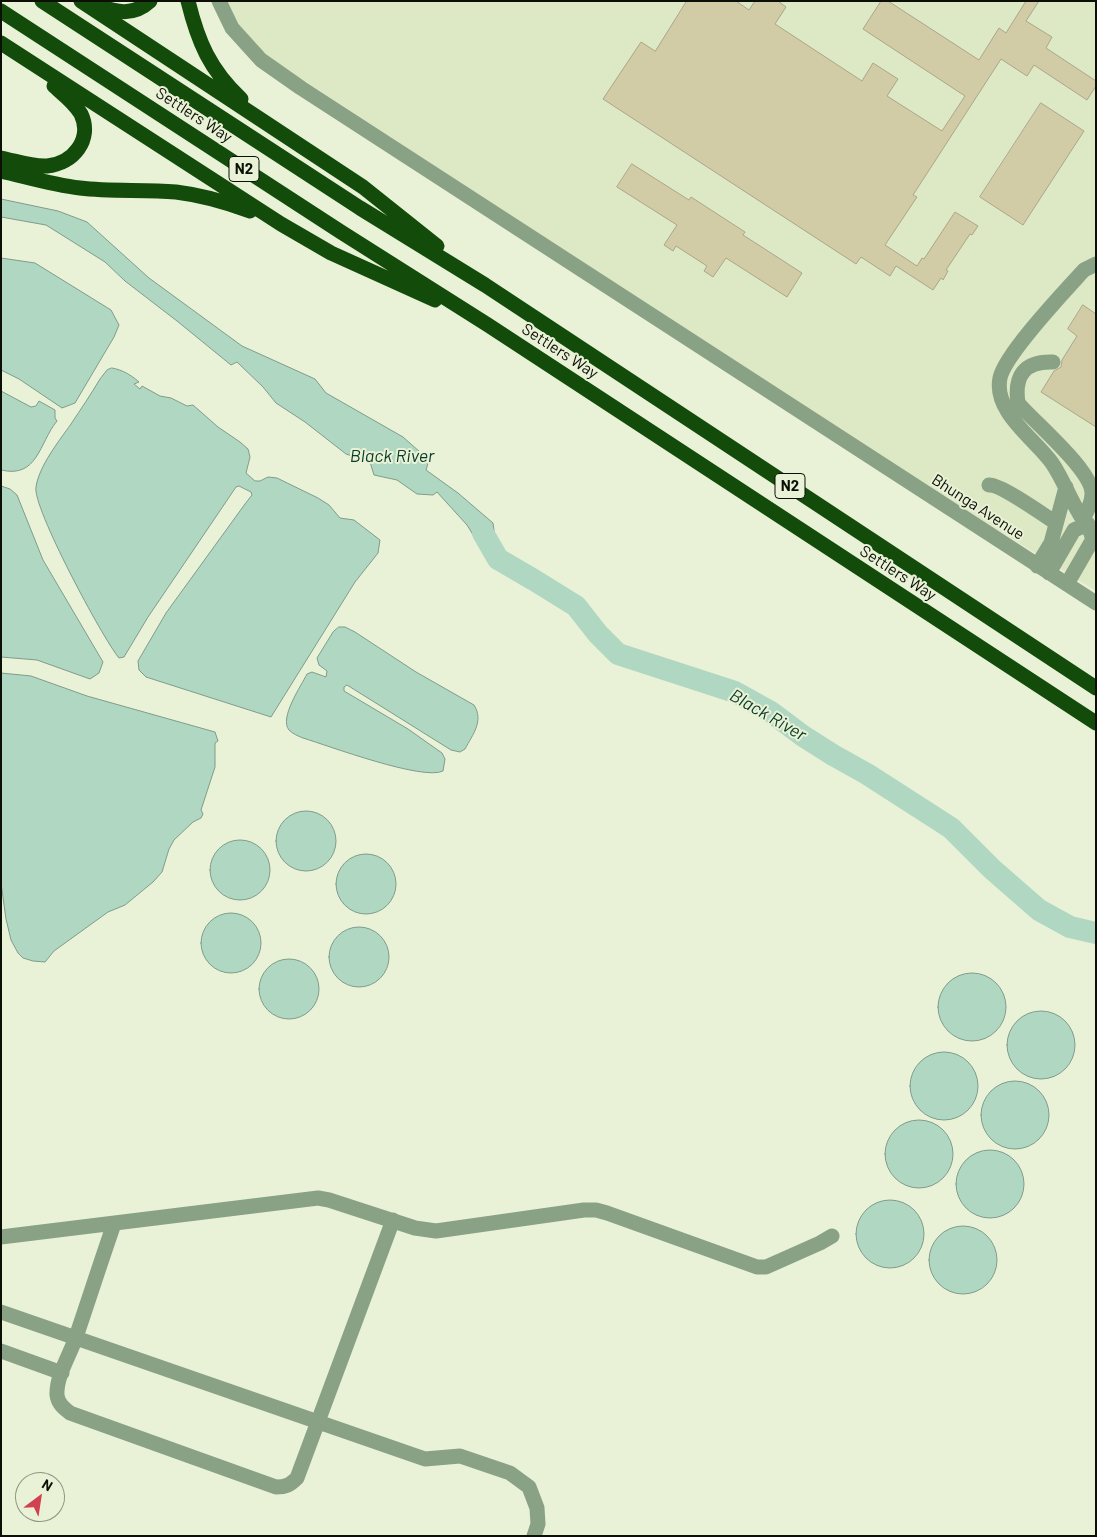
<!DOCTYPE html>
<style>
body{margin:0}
#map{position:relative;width:1097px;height:1537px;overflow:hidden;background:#e9f2d6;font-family:Barlow,sans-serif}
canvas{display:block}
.frame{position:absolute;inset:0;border:2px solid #0c0f06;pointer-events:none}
.north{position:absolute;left:15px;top:1472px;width:50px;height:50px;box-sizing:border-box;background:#e9f2d6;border:1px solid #919783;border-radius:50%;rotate:31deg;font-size:14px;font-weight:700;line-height:20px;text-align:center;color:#0c0f06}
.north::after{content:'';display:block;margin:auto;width:18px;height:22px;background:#d14151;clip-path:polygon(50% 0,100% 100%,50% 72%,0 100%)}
</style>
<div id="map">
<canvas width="1097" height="1537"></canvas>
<div class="frame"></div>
<div class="north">N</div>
</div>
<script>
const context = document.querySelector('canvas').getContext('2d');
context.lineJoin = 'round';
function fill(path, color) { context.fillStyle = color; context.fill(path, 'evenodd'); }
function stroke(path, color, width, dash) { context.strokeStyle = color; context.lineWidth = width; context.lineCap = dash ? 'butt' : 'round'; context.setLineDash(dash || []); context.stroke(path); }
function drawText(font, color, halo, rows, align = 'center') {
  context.font = font + ' Barlow,sans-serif'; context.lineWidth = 4; context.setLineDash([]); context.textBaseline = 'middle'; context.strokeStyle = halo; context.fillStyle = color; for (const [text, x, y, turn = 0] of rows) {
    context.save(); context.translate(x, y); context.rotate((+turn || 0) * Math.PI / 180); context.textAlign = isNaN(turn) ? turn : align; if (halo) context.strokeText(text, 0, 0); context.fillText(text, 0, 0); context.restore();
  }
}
fill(new Path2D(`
 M224 1H1096V591L919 481 254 48 225 6Z`), '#dde8c5');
const water = new Path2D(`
 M1 199 58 211 87 222 149 278 242 346 315 379 326 393 403 437 429 460 426 470 458 493 493 523 498 559H488L467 525 437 492 433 495 417 494 397 480 374 475 370 462 346 454 305 422 276 403 263 387 237 362 231 365 177 321 125 281 105 262 46 225 1 217Z
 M1 258 35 263 111 310 119 325 114 337 75 403 62 408 19 379 1 370Z
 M112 368C123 370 131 375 139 382L134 384 140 389 142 386 160 396 171 398 187 406 193 405 218 427 240 442 248 449 250 457 246 473 255 481H260L268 477 277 478 318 498 329 505 340 518 354 520 380 540 378 553 355 582 271 717 146 677 139 670 138 661 166 613 245 504 252 495 251 492 239 486 236 487 148 617 124 657 119 658C103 639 32 507 36 487 39 466 59 441 71 424 81 409 91 394 100 379L107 370Z
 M1 391 31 407 36 406 39 401 55 410V418L57 421C39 443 38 479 1 470Z
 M1 486 10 489 17 495 43 560 103 662 99 673 90 679 37 660 1 657Z
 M339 627H345L355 632 416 672 474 705C484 721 473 734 465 749L460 752 451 750 347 685 344 687V691L408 729 442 753 445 759 443 771C423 781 329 746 303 738 298 736 293 734 289 730 279 718 301 686 307 674L312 672 326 677 327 671 319 665 317 658 333 632Z
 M1 673 31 676 87 696 215 732 218 741 215 743V767L201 810 203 814 201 818 193 822 174 840 169 849 162 872 153 882 125 905 108 912 54 951 45 962 33 961 23 958 18 953 11 940 6 919 1 883Z
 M276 841a30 30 0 1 1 60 0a30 30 0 1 1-60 0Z
 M210 870a30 30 0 1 1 60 0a30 30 0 1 1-60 0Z
 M336 884a30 30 0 1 1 60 0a30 30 0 1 1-60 0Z
 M201 943a30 30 0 1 1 60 0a30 30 0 1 1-60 0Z
 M329 957a30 30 0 1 1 60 0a30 30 0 1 1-60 0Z
 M259 989a30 30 0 1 1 60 0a30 30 0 1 1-60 0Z
 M938 1007a34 34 0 1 1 68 0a34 34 0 1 1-68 0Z
 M1007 1045a34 34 0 1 1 68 0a34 34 0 1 1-68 0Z
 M910 1086a34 34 0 1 1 68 0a34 34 0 1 1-68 0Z
 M981 1115a34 34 0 1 1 68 0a34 34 0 1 1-68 0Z
 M885 1154a34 34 0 1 1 68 0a34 34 0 1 1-68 0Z
 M956 1184a34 34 0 1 1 68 0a34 34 0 1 1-68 0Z
 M856 1234a34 34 0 1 1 68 0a34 34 0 1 1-68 0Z
 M929 1260a34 34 0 1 1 68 0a34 34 0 1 1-68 0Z`);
fill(water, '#b0d7c2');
stroke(water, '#7f9b8a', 1);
stroke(new Path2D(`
 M483 533 498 559 534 580 576 606 598 634 618 654 735 692 771 712 803 736 833 755 867 774 951 828 992 869 1039 910 1070 927 1096 933`), '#b0d7c2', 22);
const building = new Path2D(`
 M687 1H736L749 10 755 1H778L786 7 775 24 862 81 873 63 898 79 887 96 942 131 965 96 863 29 881 1H888L979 60 999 28 1006 33 1026 1H1039L1026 21 1052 37 1046 48 1096 81V86L1087 100 1034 65 1027 76 1001 59 913 195 917 197 885 245 917 266 922 258 924 259 955 212 978 226 972 235 970 234 946 270 948 271 943 280 941 278 933 290 896 266 890 276 861 257 856 264 603 99 641 42 655 51Z
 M1041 103 1084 131 1023 225 980 197Z
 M632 164 689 200 691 197 745 232 743 235 802 273 787 297 726 258 713 277 704 271 707 266 676 246 673 251 664 245 677 225 617 187Z
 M1083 305 1096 314V427L1041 392 1054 371 1061 367 1062 360 1077 336 1068 329Z`);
fill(building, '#d1cba6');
stroke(building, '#aba78b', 1);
stroke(new Path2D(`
 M219 1 232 28 261 60 301 88 1096 603
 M1053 362C1024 361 1014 376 1018 403 1034 422 1093 471 1092 494 1092 502 1087 512 1083 519
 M989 485C1000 484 1044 515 1056 523
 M1037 566 1051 543 1066 487
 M1049 573 1074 530 1088 524
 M1067 584 1093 539C1091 535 1090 529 1088 525 1086 521 1081 518 1079 513 1069 497 1063 479 1052 463 1035 439 993 412 1000 378 1005 354 1065 291 1084 270L1096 264
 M114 1224C101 1261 89 1299 76 1337 70 1355 56 1376 57 1395 58 1404 64 1408 70 1413L276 1487C286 1487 290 1485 297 1478L393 1220
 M1 1237 318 1198 329 1200 415 1228 436 1231 584 1210H596L607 1213 757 1267H766L820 1243 832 1236
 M1 1312 425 1459 460 1456 510 1473 529 1487 537 1508 538 1524 534 1536
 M1 1351 62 1373`), '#89a285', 15);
stroke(new Path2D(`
 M42 1 360 208 485 285 1096 688
 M81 1 363 187 437 246
 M188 1C198 42 210 70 241 99
 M96 5C115 12 133 17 150 1
 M1 11 341 232 488 325 1096 723
 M1 43 281 224 331 253 435 300
 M1 158C16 161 32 167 47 166 73 164 93 139 81 114 75 103 63 94 54 86
 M1 171C27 177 53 185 80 188 112 192 144 189 176 192 201 195 226 202 250 211`), '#124b0a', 15);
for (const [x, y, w] of [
 [244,169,30],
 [790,486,30]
]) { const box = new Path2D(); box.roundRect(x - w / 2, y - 12.5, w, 25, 4); context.fillStyle = '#e9f2d6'; context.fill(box); stroke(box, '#0c0f06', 1); }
drawText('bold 15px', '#0c0f06', null, [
 ["N2",244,169],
 ["N2",790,486]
]);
drawText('16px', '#0c0f06', '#e9f2d6', [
 ["Settlers Way",194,115,33],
 ["Settlers Way",560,351,33],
 ["Bhunga Avenue",978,507,33],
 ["Settlers Way",898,573,33]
]);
drawText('italic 18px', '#083c28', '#e9f2d6', [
 ["Black River",392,456],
 ["Black River",768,715,30]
]);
</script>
